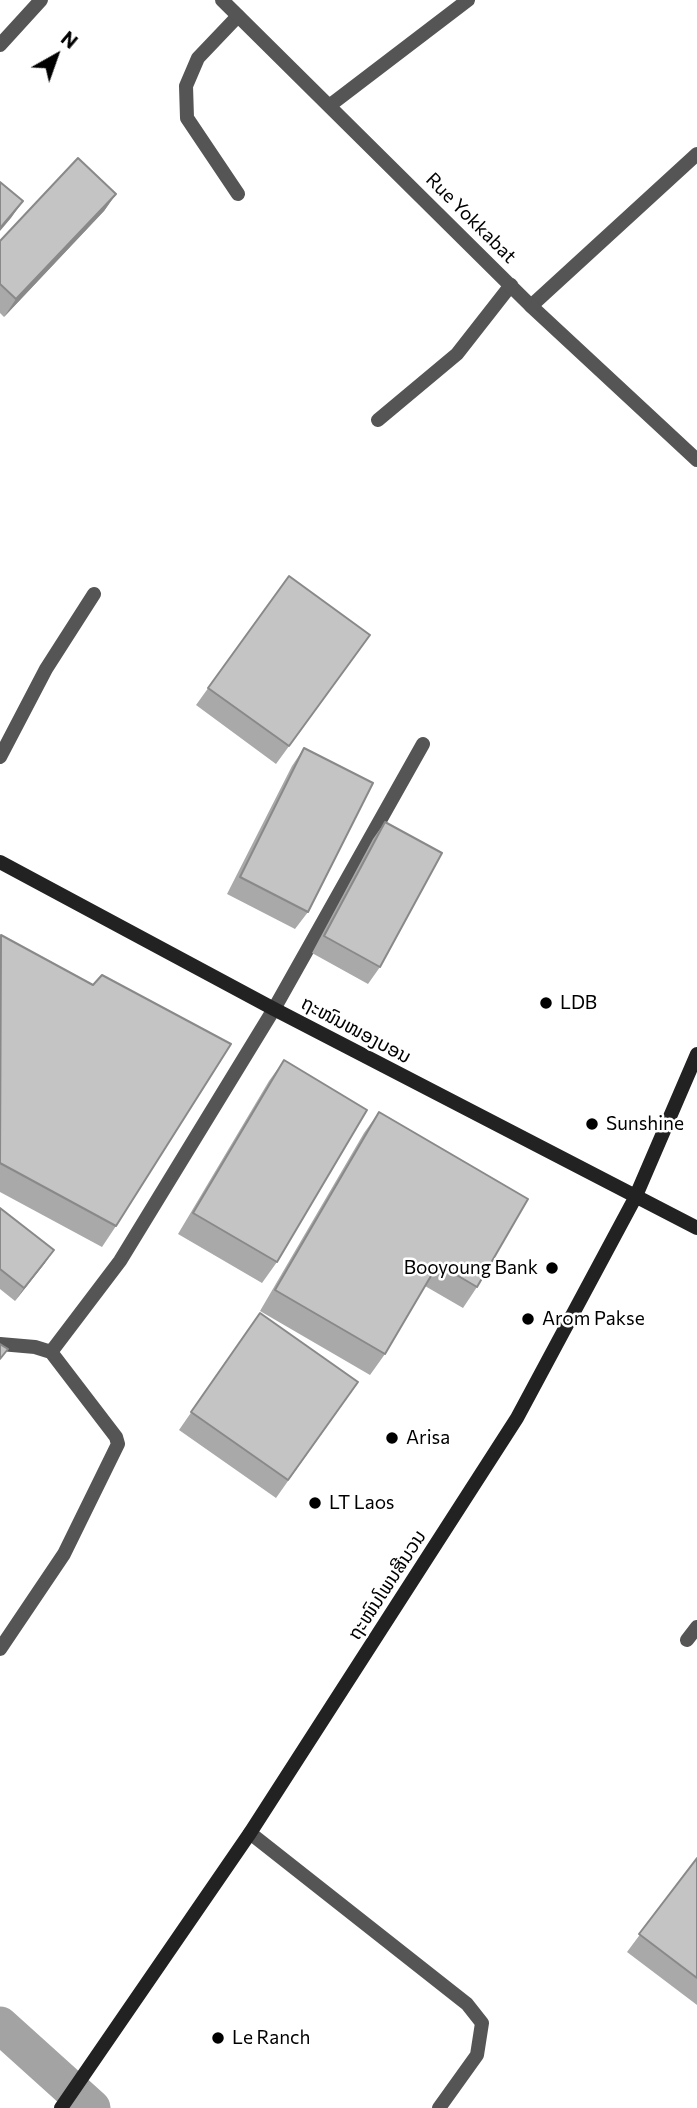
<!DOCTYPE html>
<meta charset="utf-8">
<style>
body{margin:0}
#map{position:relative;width:697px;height:2108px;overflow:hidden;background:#fff;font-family:Commissioner,sans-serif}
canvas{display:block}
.north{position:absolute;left:21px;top:21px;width:70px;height:70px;-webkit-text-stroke:5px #fff;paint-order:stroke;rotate:40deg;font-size:19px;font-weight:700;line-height:28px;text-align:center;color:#000}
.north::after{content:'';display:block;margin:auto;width:24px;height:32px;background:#000;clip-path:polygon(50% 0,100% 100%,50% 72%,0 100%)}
</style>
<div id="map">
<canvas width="697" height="2108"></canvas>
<div class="north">N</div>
</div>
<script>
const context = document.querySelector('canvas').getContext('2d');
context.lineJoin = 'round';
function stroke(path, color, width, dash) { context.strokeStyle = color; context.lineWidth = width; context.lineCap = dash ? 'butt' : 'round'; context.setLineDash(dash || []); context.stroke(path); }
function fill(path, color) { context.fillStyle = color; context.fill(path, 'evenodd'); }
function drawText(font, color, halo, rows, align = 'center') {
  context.font = font + ' Commissioner,"Noto Sans Lao",sans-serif'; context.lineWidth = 5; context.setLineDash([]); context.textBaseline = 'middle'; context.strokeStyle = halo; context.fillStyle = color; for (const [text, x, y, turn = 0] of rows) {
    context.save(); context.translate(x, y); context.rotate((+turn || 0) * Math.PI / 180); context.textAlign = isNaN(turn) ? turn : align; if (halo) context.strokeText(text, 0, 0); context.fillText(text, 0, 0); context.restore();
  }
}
stroke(new Path2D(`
 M0 2025 92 2108`), '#a3a3a3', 37);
stroke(new Path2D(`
 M238 194 187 118 186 86 198 58 238 16
 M531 306 697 154
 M378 420 457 354 511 285
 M274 1009 423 744
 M687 1640 697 1627
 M250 1833 467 2004 482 2023 477 2055 439 2108`), '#555', 14);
stroke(new Path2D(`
 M222 0 531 306 697 460
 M0 45 41 0
 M329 106 468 0
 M0 757 46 669 94 594
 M0 1344 35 1347 51 1352
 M0 1649 64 1554 118 1444 116 1437 51 1352 120 1261 274 1009`), '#555', 14);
stroke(new Path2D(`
 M0 862 274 1009 697 1228
 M61 2108 250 1833 517 1418 635 1198 697 1054`), '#222', 14);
fill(new Path2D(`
 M116 194 104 211 4 317 0 313V241Z
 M289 576 370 635 276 764 196 705Z
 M304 748 308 912 295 929 227 894 292 766Z
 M385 822 380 967 368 984 312 953 373 839Z
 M0 936 116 1226 102 1247 0 1192Z
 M284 1060 277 1262 262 1283 178 1234 269 1081Z
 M379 1112 477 1287 463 1308 425 1286 385 1354 370 1375 260 1311 364 1133Z
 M0 1208 45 1263 15 1301 0 1289Z
 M260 1313 358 1382 276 1498 179 1430Z
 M697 1858V2005L627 1952Z`), '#a9a9a9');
fill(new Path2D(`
 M116 194 104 211 4 317 16 299Z
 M23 201 11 218 0 231V228Z
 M54 1250 45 1263 15 1301 24 1288Z`), '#898989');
const building = new Path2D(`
 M78 158 116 194 16 299 0 284V241Z
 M0 182 23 201 0 228Z
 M289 576 370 635 289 746 208 688Z
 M304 748 373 783 308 912 240 877Z
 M385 822 442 853 380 967 324 936Z
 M1 935 93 985 102 975 231 1044 116 1226 0 1163Z
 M284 1060 367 1110 277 1262 193 1213Z
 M379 1112 528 1199 477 1287 438 1264 385 1354 275 1290Z
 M0 1208 54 1250 24 1288 0 1269Z
 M260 1313 358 1382 288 1480 191 1412Z
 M0 1344 8 1349 0 1359Z
 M697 1858V1978L639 1934Z`);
fill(building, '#c4c4c4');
stroke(building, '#898989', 2);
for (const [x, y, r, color] of [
 [546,1003,7,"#000"],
 [592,1124,7,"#000"],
 [552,1268,7,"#000"],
 [528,1319,7,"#000"],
 [392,1438,7,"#000"],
 [315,1503,7,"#000"],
 [218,2038,7,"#000"]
]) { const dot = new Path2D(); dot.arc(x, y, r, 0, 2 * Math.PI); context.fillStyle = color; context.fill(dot); stroke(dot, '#fff', 2.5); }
drawText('19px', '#000', '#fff', [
 ["Rue Yokkabat",471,218,45],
 ["ຖະໜົນໜອງບອນ",356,1030,28],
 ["ຖະໜົນໂພນສີນວນ",387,1585,-57]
]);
drawText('19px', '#000', '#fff', [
 ["LDB",560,1003],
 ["Sunshine",606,1124],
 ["Booyoung Bank",538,1268,"right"],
 ["Arom Pakse",542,1319],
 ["Arisa",406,1438],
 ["LT Laos",329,1503],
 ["Le Ranch",232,2038]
], 'left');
</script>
